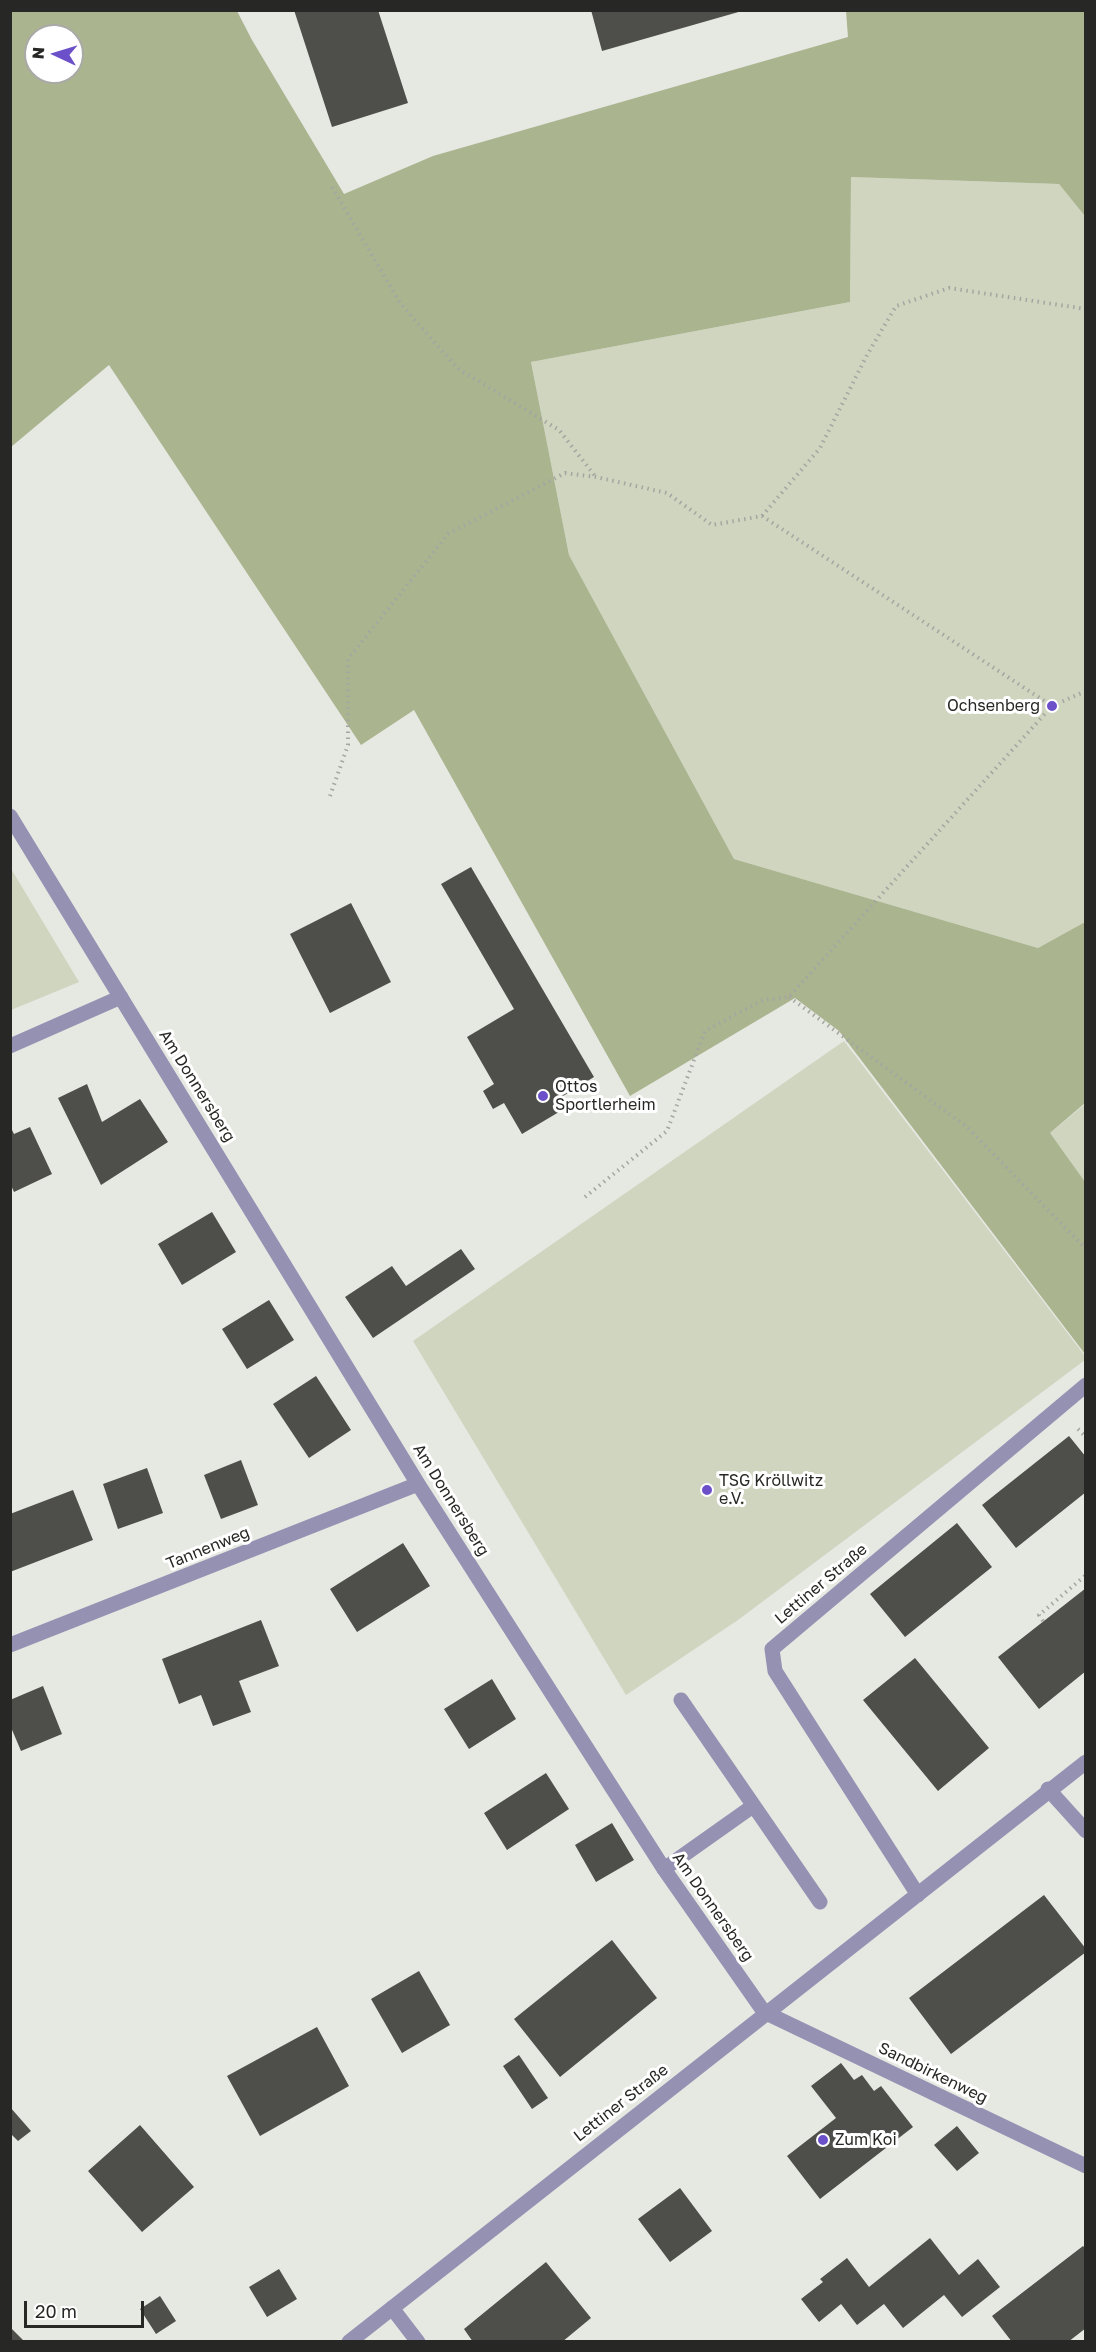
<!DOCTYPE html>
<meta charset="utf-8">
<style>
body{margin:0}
#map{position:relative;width:1096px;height:2352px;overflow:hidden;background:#e6e8e2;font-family:"Golos Text",sans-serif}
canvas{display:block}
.frame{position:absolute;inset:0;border:12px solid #272725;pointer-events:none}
.north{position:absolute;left:24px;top:24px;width:60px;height:60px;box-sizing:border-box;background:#fff;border:2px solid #a9a9a8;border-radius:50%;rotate:274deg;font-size:16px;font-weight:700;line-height:24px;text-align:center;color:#272725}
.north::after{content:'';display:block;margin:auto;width:21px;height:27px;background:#6c50c9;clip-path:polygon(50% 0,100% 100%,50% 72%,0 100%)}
.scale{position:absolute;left:24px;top:2301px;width:120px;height:27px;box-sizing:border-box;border:3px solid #272725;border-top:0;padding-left:8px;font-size:18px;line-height:21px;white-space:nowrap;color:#272725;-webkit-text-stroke:4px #fff;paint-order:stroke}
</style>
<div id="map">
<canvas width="1096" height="2352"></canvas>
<div class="frame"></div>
<div class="north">N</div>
<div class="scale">20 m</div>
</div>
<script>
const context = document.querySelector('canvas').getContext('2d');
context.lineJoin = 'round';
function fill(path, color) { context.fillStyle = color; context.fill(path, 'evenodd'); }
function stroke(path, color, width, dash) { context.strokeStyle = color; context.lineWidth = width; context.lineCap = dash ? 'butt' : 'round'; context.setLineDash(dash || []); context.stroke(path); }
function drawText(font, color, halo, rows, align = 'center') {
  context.font = font + ' "Golos Text",sans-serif'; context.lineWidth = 6; context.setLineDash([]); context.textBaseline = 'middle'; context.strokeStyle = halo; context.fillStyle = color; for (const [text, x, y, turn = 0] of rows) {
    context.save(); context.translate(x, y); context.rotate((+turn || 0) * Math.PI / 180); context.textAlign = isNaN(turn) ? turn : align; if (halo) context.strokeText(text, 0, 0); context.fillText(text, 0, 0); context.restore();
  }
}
fill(new Path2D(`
 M851 177 1059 184 1086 216 1085 922 1038 948 734 859 569 555 531 362 850 302Z
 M10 867 79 982 11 1010H10Z
 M844 1041 1085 1356V1360L738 1620 626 1695 413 1341Z
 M1085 1104V1183L1049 1134Z`), '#cfd5bf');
fill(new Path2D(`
 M11 10 237 11 252 40 344 194 433 156 848 37 846 11H1085V216L1059 184 851 177 850 302 531 362 569 555 734 859 1038 948 1085 922V1103L1050 1133 1085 1182V1354L839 1031 795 998 630 1096 414 710 361 745 109 365 11 447ZM36 36H72V72H36Z`), '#aab48f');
fill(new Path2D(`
 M294 10H378L408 103 332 127Z
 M591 10H742V11L602 51Z
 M471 867 594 1077 563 1096 569 1106 522 1134 504 1103 493 1109 483 1091 494 1084 467 1037 514 1009 441 884Z
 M351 903 391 982 330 1013 290 934Z
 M87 1084 102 1122 140 1099 168 1142 101 1185 58 1098Z
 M10 1126 14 1134 30 1127 52 1174 14 1192 10 1183Z
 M212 1212 236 1252 182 1285 158 1244Z
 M461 1249 475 1269 373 1338 345 1297 392 1266 406 1286Z
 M269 1300 294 1340 247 1369 222 1329Z
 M316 1376 351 1430 309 1458 273 1404Z
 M1069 1436 1086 1457V1492L1016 1548 982 1505Z
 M241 1460 258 1505 221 1519 204 1475Z
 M147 1468 163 1513 118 1529 103 1484Z
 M73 1490 93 1540 10 1572V1514Z
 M957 1523 992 1567 905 1637 870 1594Z
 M403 1543 430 1586 357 1632 330 1589Z
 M1086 1588V1671L1039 1709 998 1657Z
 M261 1620 279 1666 239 1681 251 1712 213 1726 201 1695 179 1704 162 1659Z
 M915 1658 989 1748 938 1791 863 1700Z
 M492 1679 516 1719 469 1749 444 1709Z
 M43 1686 62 1734 21 1751 10 1725V1700Z
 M546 1773 569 1809 507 1850 484 1813Z
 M612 1823 634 1860 596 1882 575 1845Z
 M1044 1895 1086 1949V1952L951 2054 909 1998Z
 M612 1940 657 1998 560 2077 514 2019Z
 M419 1971 450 2025 402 2053 371 1999Z
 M317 2027 349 2086 260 2136 227 2076Z
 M519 2055 548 2098 532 2109 503 2066Z
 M841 2063 854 2080 862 2075 874 2091 881 2086 913 2127 820 2199 787 2156 836 2118 811 2086Z
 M10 2107 31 2131 18 2141 10 2133Z
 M140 2125 194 2187 142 2232 88 2171Z
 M957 2126 979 2153 957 2171 934 2145Z
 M680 2188 712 2231 670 2262 638 2219Z
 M930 2238 959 2275 978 2259 1000 2287 962 2317 944 2295 903 2328 884 2304 857 2325 841 2304 819 2322 801 2299 823 2282 820 2279 847 2258 869 2287Z
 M1083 2246 1086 2249V2328L1068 2342H1012L992 2316Z
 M546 2262 591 2318 562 2342H473L464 2329Z
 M279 2269 297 2299 267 2317 249 2287Z
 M160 2296 176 2321 156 2334 140 2309Z
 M10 2327 25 2342H10Z`), '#4e4f4a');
stroke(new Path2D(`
 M332 187 400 303 457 368 559 430 595 476
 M762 516 820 448 867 355 896 306 949 288 1086 309
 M330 796 348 745V659L448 534 565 473 596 477 667 493 712 525 762 516 1052 706
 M789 997 967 1127 1086 1249
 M585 1197 667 1131 705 1031 763 1000 789 997 1052 706 1086 691
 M1078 1429 1086 1437
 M1043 1621 1039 1615 1086 1575`), '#a5a6a1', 4, [1.5, 4.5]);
stroke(new Path2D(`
 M681 1700 820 1902
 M1048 1789 1086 1831
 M664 1869 753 1806
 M392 2308 418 2342`), '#9491b3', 15);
stroke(new Path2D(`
 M10 816 418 1484 664 1869 764 2012 1086 2166
 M10 1046 121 997
 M10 1645 418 1484
 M918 1895 775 1671 772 1649 1086 1385
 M349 2342 1086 1762`), '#9491b3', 15);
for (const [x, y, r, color] of [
 [1052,706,6,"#6c50c9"],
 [543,1096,6,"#6c50c9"],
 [707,1490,6,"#6c50c9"],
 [823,2140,6,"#6c50c9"]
]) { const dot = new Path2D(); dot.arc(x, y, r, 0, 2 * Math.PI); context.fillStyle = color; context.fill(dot); stroke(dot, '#fff', 2); }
drawText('16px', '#272725', '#fff', [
 ["Ochsenberg",1040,706,"right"],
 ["Ottos",555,1087],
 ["Sportlerheim",555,1105],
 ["TSG Kröllwitz",719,1481],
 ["e.V.",719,1499],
 ["Zum Koi",835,2140]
], 'left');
drawText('16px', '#272725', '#fff', [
 ["Am Donnersberg",197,1086,58],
 ["Am Donnersberg",451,1500,58],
 ["Tannenweg",208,1548,-22],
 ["Lettiner Straße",821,1584,-40],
 ["Am Donnersberg",713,1907,55],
 ["Sandbirkenweg",933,2073,26],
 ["Lettiner Straße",621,2103,-38]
]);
</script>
